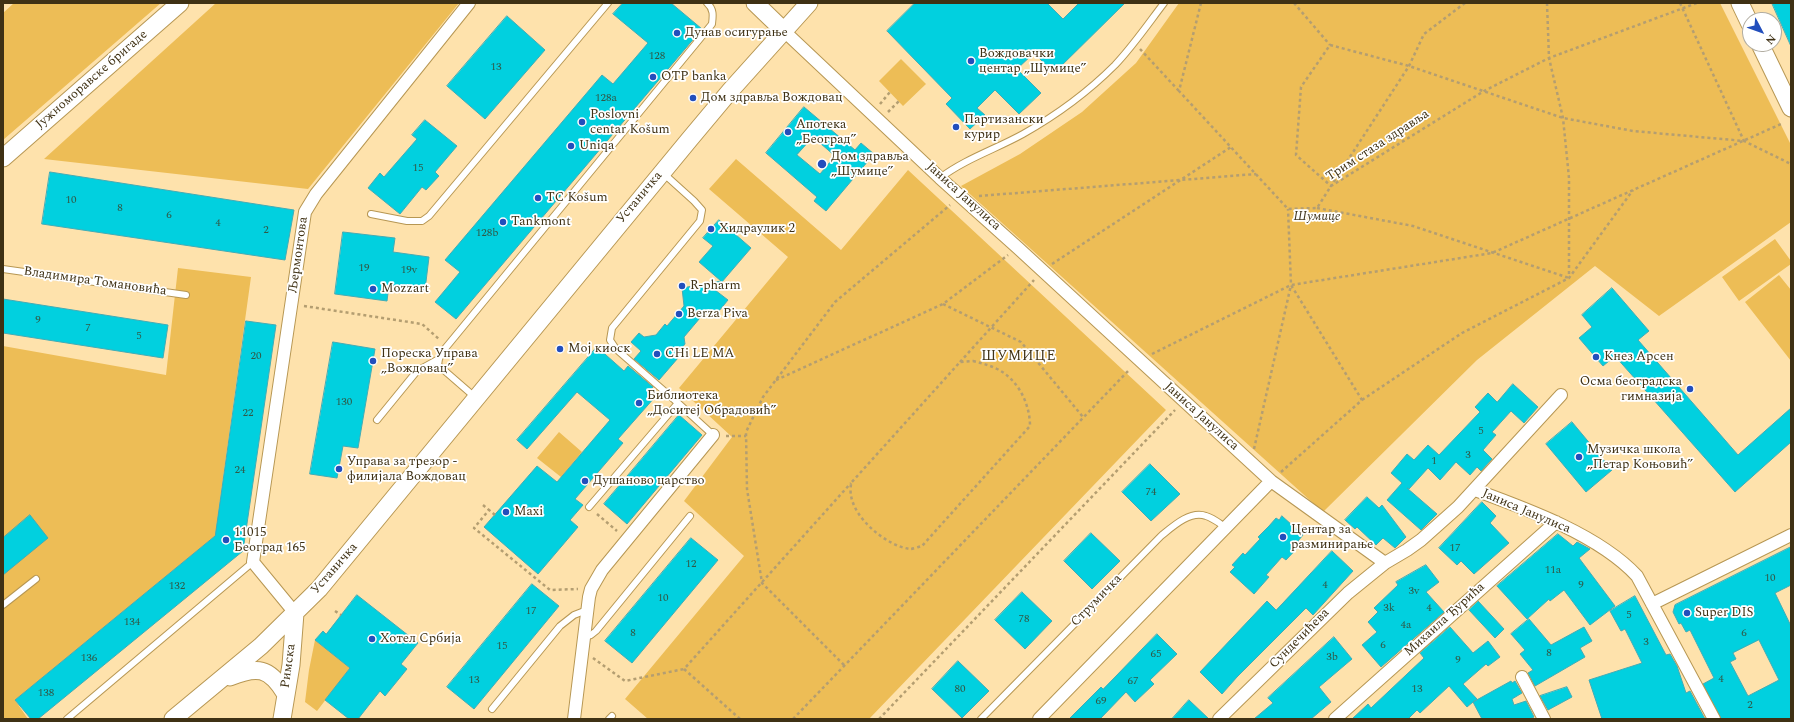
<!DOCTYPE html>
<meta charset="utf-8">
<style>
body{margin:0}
#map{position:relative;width:1794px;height:722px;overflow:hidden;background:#fee2ac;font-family:Spectral,serif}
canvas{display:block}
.frame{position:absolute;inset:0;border:4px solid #3f3114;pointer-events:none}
.north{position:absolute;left:1742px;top:12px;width:40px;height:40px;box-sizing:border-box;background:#fff;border:1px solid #b2ada1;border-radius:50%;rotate:131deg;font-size:11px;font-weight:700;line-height:16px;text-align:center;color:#3f3114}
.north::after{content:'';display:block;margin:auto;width:14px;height:18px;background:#224ebc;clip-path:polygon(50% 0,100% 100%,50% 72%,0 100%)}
</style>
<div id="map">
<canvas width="1794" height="722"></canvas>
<div class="frame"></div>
<div class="north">N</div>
</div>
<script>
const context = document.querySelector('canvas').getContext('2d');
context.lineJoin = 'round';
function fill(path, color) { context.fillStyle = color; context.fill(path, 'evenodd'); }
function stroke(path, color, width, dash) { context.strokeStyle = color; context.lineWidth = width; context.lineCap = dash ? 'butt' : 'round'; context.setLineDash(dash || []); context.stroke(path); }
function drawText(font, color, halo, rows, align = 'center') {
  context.font = font + ' Spectral,serif'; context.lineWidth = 3.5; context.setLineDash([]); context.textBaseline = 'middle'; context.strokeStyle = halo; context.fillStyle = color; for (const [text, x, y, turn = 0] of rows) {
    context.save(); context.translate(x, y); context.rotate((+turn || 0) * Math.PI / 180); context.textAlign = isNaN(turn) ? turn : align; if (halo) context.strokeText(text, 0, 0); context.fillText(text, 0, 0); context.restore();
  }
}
fill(new Path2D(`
 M14 3H161L3 140V13Z
 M216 3H459L308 189 44 159Z
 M1179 3H1720L1791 145V222L1659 316 1595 266 1477 360 1323 512 961 186 1020 154 1082 112 1136 63Z
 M901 59 926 84 903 106 879 81Z
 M736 159 841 250 908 170 1166 410 869 719H648L625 699 744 556 684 501 732 437 679 388 788 257 709 189Z
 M1775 239 1791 261V264L1739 301 1722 277Z
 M178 268 251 277 215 536 15 700 28 719H3V346L166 375Z
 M1779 275 1791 290V361L1745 302Z
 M559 432 582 452 561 477 537 458Z
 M315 640 350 668 317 711 305 702 309 670Z`), '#edbd56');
const building = new Path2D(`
 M623 3H671L702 29 456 319 435 302 460 272 445 260 602 75 613 84 648 43 613 14Z
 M915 3H1047L1063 19 1079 3H1125L1054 73 1034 53 1017 69 1041 93 1019 114 995 90 977 108 985 115 970 129 946 104 952 98 887 31Z
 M1772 3H1791V46Z
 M507 16 545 50 485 119 447 86Z
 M804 107 855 150 861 143 874 154 826 211 814 201 817 197 766 153ZM813 137 835 156 820 174 797 155Z
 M425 120 457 146 435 172 439 176 426 190 422 187 400 214 368 188 380 173 384 177 417 139 412 135Z
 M50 172 294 210 285 260 42 224Z
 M719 220 751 248 715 290 728 300 713 318 705 312 684 337 685 344 675 356 678 358 659 380 634 359 641 351 631 342 639 333 644 337 656 335 665 324 667 326 684 306 682 288 721 281 699 262 713 246 703 238Z
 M343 232 395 238 393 252 429 257 425 290 389 285 387 301 335 294Z
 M1612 288 1649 331 1638 340 1738 455 1791 408V442L1735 492 1615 356 1603 366 1579 338 1592 327 1582 315Z
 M3 299 168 325 163 358 3 333Z
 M246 321 276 325 243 551 38 719H31L15 700 215 536Z
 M333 342 375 349 358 448 343 446 337 478 310 474Z
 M597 347 624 371 628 366 653 387 649 392 655 397 618 439 623 443 575 499 583 505 570 520 578 527 538 574 484 527 537 466 557 482 610 420 577 392 527 449 517 440Z
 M1513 384 1538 407 1524 423 1511 411 1492 432 1496 435 1483 450 1492 459 1481 471 1477 467 1470 475 1456 462 1440 480 1428 468 1409 489 1407 488 1437 514 1421 530 1387 500 1402 483 1391 473 1407 454 1414 460 1428 445 1439 455 1480 412 1475 407 1488 393 1497 402Z
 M679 415 702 435 627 524 604 504Z
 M1572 422 1612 470 1586 492 1546 444Z
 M1150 464 1180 494 1151 521 1122 492Z
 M1367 497 1379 508 1382 505 1406 537 1395 548 1383 538 1376 545 1357 527 1355 529 1345 520Z
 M1482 502 1496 516 1490 523 1509 543 1474 574 1461 561 1457 565 1439 548Z
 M30 515 48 538 3 575V538Z
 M1282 516 1303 535 1298 541 1301 544 1286 560 1282 557 1266 575 1269 577 1254 594 1230 572 1235 567 1232 565 1243 553 1245 555 1260 539 1258 537 1269 526 1276 518 1279 520Z
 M1091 533 1120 561 1092 589 1064 561Z
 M1558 534 1573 546 1577 542 1590 549 1579 558 1615 606 1590 625 1564 590 1550 601 1549 599 1527 619 1497 586Z
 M691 538 718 560 632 663 605 641Z
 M1791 547V585L1775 593 1791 626V719H1721L1703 684 1714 678 1690 630 1686 632 1681 623 1679 624 1673 612 1675 605ZM1759 640 1779 680 1748 696 1730 662 1736 659 1733 653Z
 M1332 551 1353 571 1313 615 1306 608 1237 677 1222 694 1200 672 1267 601 1276 610Z
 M1426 565 1439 582 1426 592 1444 612 1381 667 1362 645 1377 632 1368 622 1378 612 1374 608 1398 585 1396 582Z
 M532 584 559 606 474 709 447 687Z
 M1022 592 1052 621 1025 649 995 620Z
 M357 595 418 643 401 664 407 669 385 696 380 691 358 719H349L325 700 350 668 315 640 323 631 326 634Z
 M1635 596 1666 655 1670 654 1677 666 1686 693 1690 691 1705 719H1602L1589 680 1642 663 1625 629 1621 631 1610 611Z
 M1478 601 1504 629 1495 638 1469 610Z
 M1529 619 1551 645 1584 627 1592 641 1580 648 1585 657 1535 686 1528 673 1533 670 1520 654 1525 650 1511 634Z
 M1450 627 1473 653 1488 641 1500 657 1488 666 1486 664 1463 684 1477 699 1473 702 1511 681 1512 683 1515 681 1522 693 1512 699 1514 705 1526 701 1534 717 1530 719H1482L1473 702 1467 707 1449 686 1420 713 1417 710 1408 719H1352L1368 704 1371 708 1424 658 1420 653Z
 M1157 634 1177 654 1150 680 1154 684 1135 702 1126 692 1100 719H1069L1101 687 1103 689Z
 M1334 637 1352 659 1319 687 1331 702 1311 719H1254L1273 703 1268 698Z
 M958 661 989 691 962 718 932 689Z
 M1567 687 1572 697 1548 710 1540 696Z
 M1189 700 1209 719H1172Z`);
fill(building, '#01d0df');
stroke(building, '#43abb5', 1);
const lane = new Path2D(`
 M663 173 694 201 702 210 700 221 612 328 610 340 616 349 678 403 713 435
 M940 178C965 159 996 149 1023 134 1055 116 1089 91 1115 65 1133 46 1148 24 1164 3
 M371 214 407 221H422L429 216 608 3
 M3 269 186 295
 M476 398 438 365 439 359 443 351 712 24C713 16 714 9 707 3
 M377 420 417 371 439 359
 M589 507 678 403
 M3 605 36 579
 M583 637 591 635 596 631 690 516
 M492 709 560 626 574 615 587 610
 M67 719 253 562
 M609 719 612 716
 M981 719 1161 536C1172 527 1190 510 1206 516 1213 518 1219 523 1225 527`);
const street = new Path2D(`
 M783 30 940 178 1018 248 1271 481 1385 563
 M1475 490C1527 509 1599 535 1637 576L1714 719
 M1652 604 1791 535
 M295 613 253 562 305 212 316 194 469 3
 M1522 677 1544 719
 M574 719 589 597 591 589 602 570 713 435
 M1039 719 1271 481
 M1219 719 1348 593 1385 563 1407 550 1421 540 1458 507 1561 395
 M1335 719 1556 522`);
const secondary = new Path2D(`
 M755 3 783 30
 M1740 3 1750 24
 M1760 44 1791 108
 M3 158 180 3
 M230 677C257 666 269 667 285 693
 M173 719 261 646 319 589 689 140 730 91 809 3
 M282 719 291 665 295 613`);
stroke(lane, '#b79753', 8);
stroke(street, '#b79753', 14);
stroke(secondary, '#b79753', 19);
stroke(new Path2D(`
 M1201 3 1179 91 1288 209 1317 208 1331 186 1484 91 1549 58 1697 3
 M1294 3 1330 45
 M1465 3 1424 34 1409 66 1331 186 1296 155 1301 87 1330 45 1409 66 1563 118 1633 131 1744 141 1791 164
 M1547 3 1549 58 1563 118 1569 178V277
 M1680 3 1744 141
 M1140 49 1179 91
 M880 104 890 92
 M888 112 899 101
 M979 196 1256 174
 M1317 208 1413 226 1569 278
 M1052 264 1231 147
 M943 304 1021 342 1083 417
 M304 306 422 324 440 340
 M1152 354 1291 285 1492 253 1781 124
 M973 361C981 363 989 365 997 369 1018 379 1030 404 1030 426L922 546C918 547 913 549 910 549 887 546 854 519 851 495 850 491 851 486 851 483L960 362Z
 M960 362 1034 280
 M776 380 943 304 1008 255
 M1362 400 1462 333 1569 278 1633 190
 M726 436H746
 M1254 449 1291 285
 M1281 472 1362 400 1291 285 1288 209
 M483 505 489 510
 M597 514 617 531
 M495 515 489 510 474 528 550 590 578 589
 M335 611 341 615
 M593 658 625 681 684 669
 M844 665 762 583 747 489 746 432 763 397 835 302 950 205
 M740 719 684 669 851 483
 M793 719 1130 369
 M879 719 1175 410`), '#b49e71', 2.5, [3, 3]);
stroke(lane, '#fff', 6);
stroke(street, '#fff', 12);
stroke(secondary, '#fff', 17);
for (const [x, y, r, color] of [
 [677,33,4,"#224ebc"],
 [971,61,4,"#224ebc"],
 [653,77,4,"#224ebc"],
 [693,98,4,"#224ebc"],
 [582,122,4,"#224ebc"],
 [956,127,4,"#224ebc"],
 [788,132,4,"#224ebc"],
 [571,146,4,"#224ebc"],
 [822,164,5,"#224ebc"],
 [538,198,4,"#224ebc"],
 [503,222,4,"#224ebc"],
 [711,229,4,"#224ebc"],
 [682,286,4,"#224ebc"],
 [373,289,4,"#224ebc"],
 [679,314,4,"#224ebc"],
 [560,349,4,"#224ebc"],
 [657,354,4,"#224ebc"],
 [1596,357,4,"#224ebc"],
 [373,361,4,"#224ebc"],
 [1690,389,4,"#224ebc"],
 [639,403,4,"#224ebc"],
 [1579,457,4,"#224ebc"],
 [339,469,4,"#224ebc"],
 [585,481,4,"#224ebc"],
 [506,512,4,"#224ebc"],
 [1283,537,4,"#224ebc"],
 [226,540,4,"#224ebc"],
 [1687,613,4,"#224ebc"],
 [372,639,4,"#224ebc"]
]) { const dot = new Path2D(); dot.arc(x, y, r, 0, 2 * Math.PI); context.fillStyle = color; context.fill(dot); stroke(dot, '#fff', 1.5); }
drawText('11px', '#305947', null, [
 ["128",657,57],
 ["13",496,68],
 ["128a",606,99],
 ["15",418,169],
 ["10",71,201],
 ["8",120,209],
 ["6",169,216],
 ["4",218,224],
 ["2",266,231],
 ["128b",487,234],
 ["19",364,269],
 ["19v",409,271],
 ["9",38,321],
 ["7",88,329],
 ["5",139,337],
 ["20",256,357],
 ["130",344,403],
 ["22",248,414],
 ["5",1481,432],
 ["3",1468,456],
 ["1",1434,462],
 ["24",240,471],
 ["74",1151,493],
 ["17",1455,549],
 ["12",691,565],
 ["11a",1553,571],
 ["10",1770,579],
 ["4",1325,586],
 ["9",1581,586],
 ["132",177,587],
 ["3v",1414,592],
 ["10",663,599],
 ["3k",1389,609],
 ["4",1429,609],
 ["17",531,612],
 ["5",1629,616],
 ["78",1024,620],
 ["134",132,623],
 ["4a",1406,626],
 ["8",633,634],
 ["6",1744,634],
 ["3",1646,643],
 ["6",1383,646],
 ["15",502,647],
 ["8",1549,654],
 ["65",1156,655],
 ["3b",1332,658],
 ["136",89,659],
 ["9",1458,661],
 ["4",1721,680],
 ["13",474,681],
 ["67",1133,682],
 ["80",960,690],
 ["13",1417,690],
 ["138",46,694],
 ["69",1101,702],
 ["2",1750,706]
]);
drawText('13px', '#3f3114', '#fff', [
 ["Дунав осигурање",685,33],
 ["Вождовачки",979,54],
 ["центар „Шумице”",979,69],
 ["OTP banka",661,77],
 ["Дом здравља Вождовац",701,98],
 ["Poslovni",590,115],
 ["centar Košum",590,130],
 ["Партизански",964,120],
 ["курир",964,135],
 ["Апотека",796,125],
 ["„Београд”",796,140],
 ["Uniqa",579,146],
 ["Дом здравља",831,157],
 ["„Шумице”",831,172],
 ["TC Košum",546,198],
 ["Tankmont",511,222],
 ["Хидраулик 2",719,229],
 ["R-pharm",690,286],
 ["Mozzart",381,289],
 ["Berza Piva",687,314],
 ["Мој киоск",568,349],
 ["Пореска Управа",381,354],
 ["„Вождовац”",381,369],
 ["CHi LE MA",665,354],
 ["Кнез Арсен",1604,357],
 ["Осма београдска",1682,382,"right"],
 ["гимназија",1682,397,"right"],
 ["Библиотека",647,396],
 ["„Доситеј Обрадовић”",647,411],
 ["Музичка школа",1587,450],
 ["„Петар Коњовић”",1587,465],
 ["Управа за трезор -",347,462],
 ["филијала Вождовац",347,477],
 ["Душаново царство",593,481],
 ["Maxi",514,512],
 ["Центар за",1291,530],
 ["разминирање",1291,545],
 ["11015",234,533],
 ["Београд 165",234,548],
 ["Super DIS",1695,613],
 ["Хотел Србија",380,639]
], 'left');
drawText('13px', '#3f3114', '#fff', [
 ["Јужноморавске бригаде",92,80,-41],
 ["Трим стаза здравља",1378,146,-33],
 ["Јаниса Јанулиса",963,197,42],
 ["Устаничка",640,198,-50],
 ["Љермонтова",299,255,-82],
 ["Владимира Томановића",95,282,8],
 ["Јаниса Јанулиса",1201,417,42],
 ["Јаниса Јанулиса",1526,512,23],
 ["Устаничка",335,569,-49],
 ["Струмичка",1097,601,-46],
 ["Михаила Ђурића",1445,620,-42],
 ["Сундечићева",1300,639,-45],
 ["Римска",289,666,-82]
]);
drawText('italic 13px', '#433821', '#fff', [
 ["Шумице",1317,217]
]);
context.letterSpacing = '1px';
drawText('14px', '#3f3114', '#fff', [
 ["ШУМИЦЕ",1019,357]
]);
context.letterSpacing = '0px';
</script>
